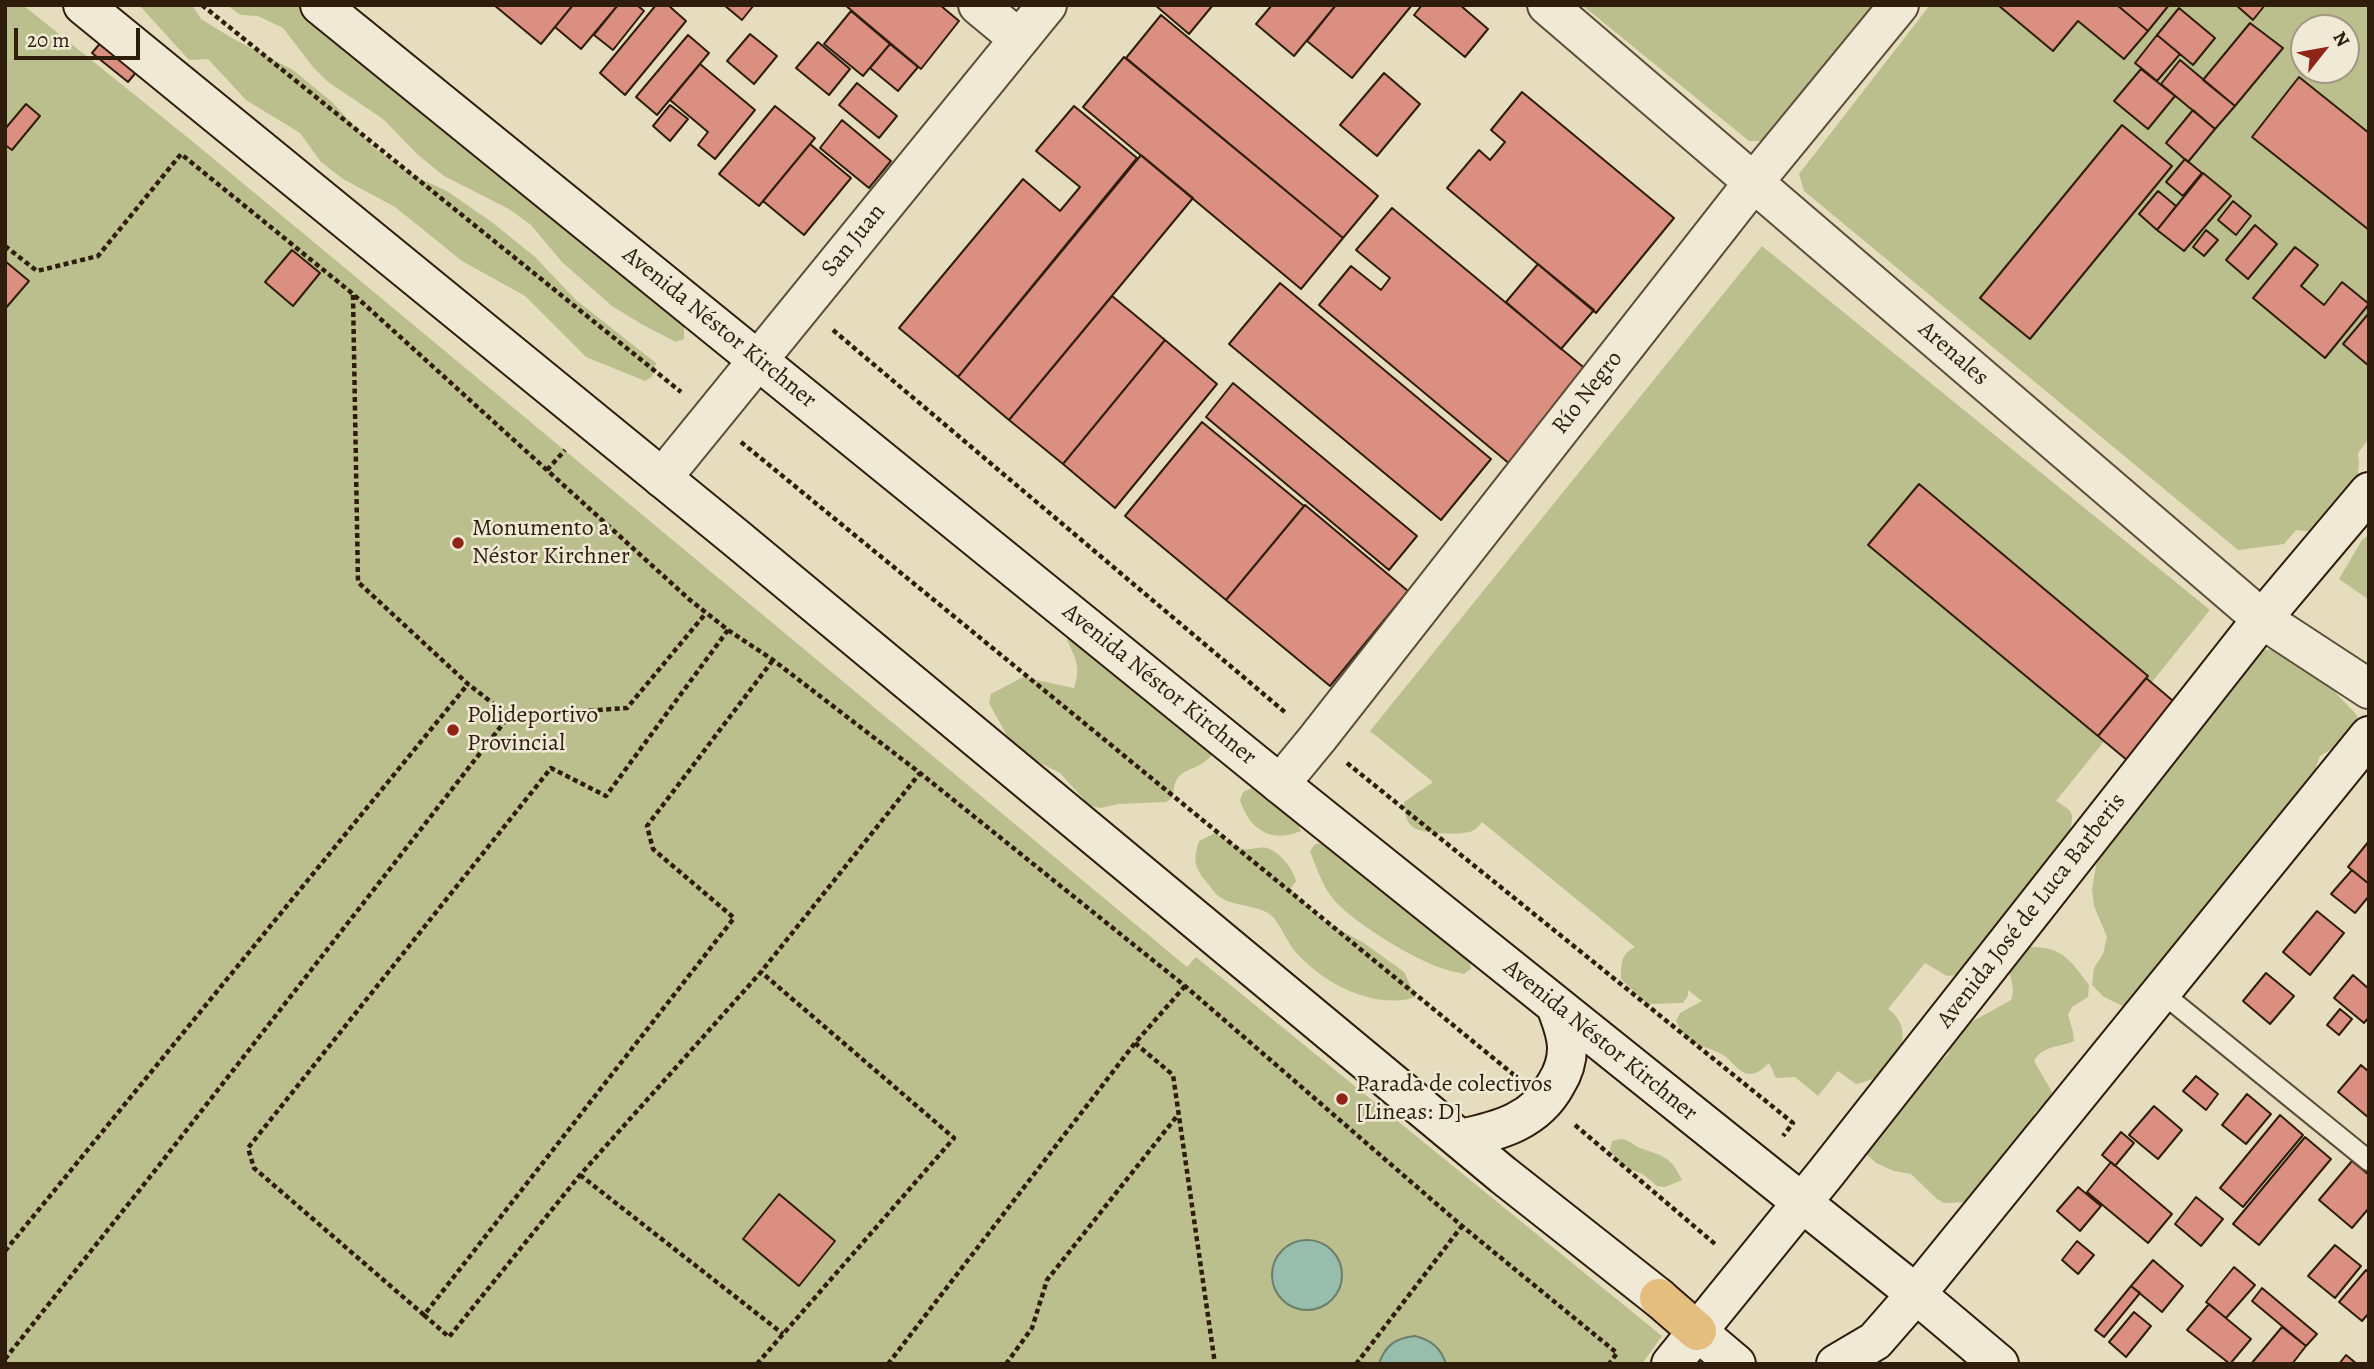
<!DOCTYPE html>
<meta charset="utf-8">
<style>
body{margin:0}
#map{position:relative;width:2374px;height:1369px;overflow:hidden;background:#e6ddbe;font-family:Alegreya,serif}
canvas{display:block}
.frame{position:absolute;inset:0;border:7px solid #2e1d0b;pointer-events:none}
.north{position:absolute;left:2290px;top:14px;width:70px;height:70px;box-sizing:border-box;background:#efe9d5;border:2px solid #a29784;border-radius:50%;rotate:59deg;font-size:19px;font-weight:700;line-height:28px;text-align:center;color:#2e1d0b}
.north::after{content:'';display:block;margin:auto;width:24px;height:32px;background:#8f2418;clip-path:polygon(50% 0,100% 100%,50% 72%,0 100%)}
.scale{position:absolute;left:14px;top:28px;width:126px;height:32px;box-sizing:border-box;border:4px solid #2e1d0b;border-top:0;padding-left:9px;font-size:21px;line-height:24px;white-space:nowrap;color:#2e1d0b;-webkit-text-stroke:5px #efe9d5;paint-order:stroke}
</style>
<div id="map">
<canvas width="2374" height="1369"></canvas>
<div class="frame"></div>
<div class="north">N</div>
<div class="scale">20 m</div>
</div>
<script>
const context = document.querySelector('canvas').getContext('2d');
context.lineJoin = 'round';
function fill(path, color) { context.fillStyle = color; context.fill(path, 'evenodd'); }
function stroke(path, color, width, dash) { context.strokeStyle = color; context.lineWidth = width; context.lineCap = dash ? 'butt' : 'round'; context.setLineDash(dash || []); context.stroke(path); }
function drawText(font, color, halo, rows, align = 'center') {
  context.font = font + ' Alegreya,serif'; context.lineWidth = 5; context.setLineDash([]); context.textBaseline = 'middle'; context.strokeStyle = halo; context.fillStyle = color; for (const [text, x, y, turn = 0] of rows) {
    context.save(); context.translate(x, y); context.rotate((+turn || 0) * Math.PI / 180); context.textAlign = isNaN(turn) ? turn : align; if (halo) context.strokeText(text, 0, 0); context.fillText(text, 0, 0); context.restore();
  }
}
fill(new Path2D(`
 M5 5H23L192 141 1187 967 1196 957 1662 1336 1642 1364H5Z
 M139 5H192L201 19 232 38 293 70 332 102 374 148 414 176 447 191 493 223 535 257 576 300 656 363 652 377 645 381 586 357 525 296 462 261 395 207 343 179 321 162 300 133 246 100 208 59 189 60Z
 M226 5H314L684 322V339L676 342 643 325 612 306 562 262 531 225 509 209 444 176 418 155 383 119 328 82 313 67 283 28 258 16 241 15Z
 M1582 5H1877L1764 141H1749Z
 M1930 5H2369V439L2358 453 2359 464 2354 503 2320 533 2296 530 2284 544 2238 550 1804 191 1799 174ZM2304 28H2346V70H2304Z
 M1762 246 2210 610 2056 801C2075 813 2074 812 2069 835L1965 974 1947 976 1925 963 1888 1009C1909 1023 1905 1048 1891 1067 1884 1076 1866 1082 1856 1084L1838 1071 1818 1096 1795 1077 1776 1078 1769 1063C1762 1069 1755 1077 1745 1073 1737 1070 1731 1060 1723 1055 1699 1041 1691 1051 1676 1021L1680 1013 1702 1001 1688 990V996L1683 1003 1647 1004 1621 979C1621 963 1621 954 1635 947L1482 822C1479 826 1475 831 1469 832 1458 835 1424 834 1414 828 1405 822 1405 811 1404 802L1433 782 1370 731Z
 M2369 535V600L2339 579 2362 540Z
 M1072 633 1210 745 1211 756C1194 775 1174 764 1173 797L1166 802 1118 804 1101 808 1090 806 1060 773 1024 755 1011 743 989 703 991 694 1023 677 1074 688C1081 666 1076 660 1067 640Z
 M2278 649 2310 658 2331 688 2356 714 2363 730 2320 756 2314 773 2312 791 2139 1014 2104 997 2092 985 2094 968 2103 954 2107 937 2094 906 2092 889 2098 855 2143 784 2183 751 2192 717 2261 650Z
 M1252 788C1277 798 1291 804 1301 831 1271 844 1249 829 1240 800L1243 792Z
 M1215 833C1224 837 1231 844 1239 848 1249 852 1258 846 1267 848 1279 851 1294 870 1296 881L1291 888 1295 895 1324 921 1364 943 1404 972 1416 997C1374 1011 1320 982 1293 949 1286 939 1281 926 1273 917 1261 905 1237 907 1223 899 1215 895 1210 886 1205 880 1193 866 1194 857 1199 841Z
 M1324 843 1468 942 1471 969 1464 974C1455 972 1446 970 1438 967 1409 956 1348 920 1330 895 1321 882 1316 866 1310 851L1315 844Z
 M2028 947C2063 946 2070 960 2089 985L2088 997 2072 1007 2068 1015 2073 1032 2074 1041C2059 1048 2043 1045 2034 1061L2052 1092 2048 1101 2034 1113 2033 1132 1971 1202 1944 1203 1937 1199 1911 1174 1894 1171 1876 1163 1863 1151 1907 1103 1928 1074 1948 1055 1957 1030 2011 1000C2016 988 2009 977 2009 964Z
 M1621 1139C1630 1140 1633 1145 1640 1148 1664 1156 1671 1157 1682 1180L1665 1187 1657 1186 1644 1175 1620 1164 1610 1150 1612 1141Z`), '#bbbf8d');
const water = new Path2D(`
 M1272 1275a35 35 0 1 1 70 0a35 35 0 1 1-70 0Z
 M1415 1336C1431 1340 1441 1348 1446 1364H1379C1385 1345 1396 1338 1415 1336Z`);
fill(water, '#97bdac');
stroke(water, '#6d7d6c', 2);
const building = new Path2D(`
 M494 5H573L541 44Z
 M573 5H618L581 49 555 27Z
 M618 5H637L644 11 613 50 594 35Z
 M656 5H668L686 21 625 95 600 73Z
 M724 5H754L742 20Z
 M845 5H940L959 21 921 69Z
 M1155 5H1213L1189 34Z
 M1272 5H1336L1294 56 1256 24Z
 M1336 5H1412L1352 78 1307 41Z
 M1422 5H1460L1488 29 1465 57 1414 15Z
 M1998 5H2117L2148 31 2124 59 2078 21 2053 51Z
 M2117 5H2169L2148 31Z
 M2236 5H2265L2253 20Z
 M2179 8 2215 38 2193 65 2157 35Z
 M851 11 890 44 863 76 824 44Z
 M1161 15 1378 196 1343 238 1126 58Z
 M2250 23 2283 48 2235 106 2203 80Z
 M750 34 777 56 754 84 727 61Z
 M107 35 143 64 128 82 92 53Z
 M688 35 709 53 657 115 636 97Z
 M2157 35 2180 54 2157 81 2135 63Z
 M818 42 850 69 829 95 796 68Z
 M890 44 918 67 898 91 870 68Z
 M1124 57 1343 238 1301 289 1083 107Z
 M2180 60 2235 106 2215 129 2161 84Z
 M700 64 755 110 715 159 698 145 708 132 670 100Z
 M2141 69 2175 96 2148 129 2114 101Z
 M1384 73 1420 104 1377 156 1340 125Z
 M2299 77 2369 133V230L2252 137Z
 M857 83 897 116 879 138 839 105Z
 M1522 92 1674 218 1596 313 1447 188 1479 150 1490 160 1505 142 1491 130Z
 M26 104 40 116 12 150 5 145V129Z
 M670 105 688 119 670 141 653 126Z
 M775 106 815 138 759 206 719 174Z
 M1074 106 1137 158 958 377 899 328 1023 179 1060 211 1080 187 1036 151Z
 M2193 110 2215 129 2188 162 2166 143Z
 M842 120 891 161 869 188 820 148Z
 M2122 125 2172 166 2030 339 1980 298Z
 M810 144 851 178 804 235 763 201Z
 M1141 155 1193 198 1009 420 958 377Z
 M2185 159 2202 173 2183 196 2166 182Z
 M2203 173 2231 196 2184 251 2157 230Z
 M2158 191 2176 206 2157 230 2139 214Z
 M2233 201 2251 216 2236 235 2218 220Z
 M1392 208 1594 376 1517 470 1319 305 1351 266 1381 290 1390 278 1356 250Z
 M2255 225 2277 244 2248 279 2226 260Z
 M2206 230 2218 240 2204 256 2193 247Z
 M2295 247 2318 265 2301 286 2324 305 2342 282 2369 304 2325 358 2253 298Z
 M292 250 320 273 293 306 265 282Z
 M5 261 29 281 5 309Z
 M1538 264 1594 310 1561 349 1506 302Z
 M1280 283 1491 459 1441 520 1229 344Z
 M1112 296 1165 340 1063 464 1009 420Z
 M2369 313V366L2343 344Z
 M1165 340 1217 384 1115 508 1063 464Z
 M1233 383 1417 536 1389 570 1206 417Z
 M1202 422 1304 506 1226 600 1125 516Z
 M1919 484 2148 676 2098 736 1868 545Z
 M1305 505 1408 591 1330 686 1226 600Z
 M2146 678 2192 717 2145 775 2098 736Z
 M2369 841V884L2348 867Z
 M2352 870 2369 884V896L2355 913 2331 894Z
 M2317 911 2344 933 2310 975 2283 952Z
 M2266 973 2294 996 2270 1024 2243 1001Z
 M2353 975 2369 989V1017L2364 1023 2334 998Z
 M2340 1009 2352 1019 2339 1035 2327 1025Z
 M2361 1065 2369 1072V1118L2338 1092Z
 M2196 1076 2218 1094 2206 1110 2183 1091Z
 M2247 1094 2271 1114 2246 1144 2222 1125Z
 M2154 1106 2182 1130 2158 1159 2129 1135Z
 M2280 1115 2303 1135 2243 1207 2220 1188Z
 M2121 1132 2134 1143 2115 1166 2102 1155Z
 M2305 1137 2331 1159 2259 1245 2233 1224Z
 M2352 1161 2369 1175V1208L2352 1228 2319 1200Z
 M2111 1162 2172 1214 2148 1243 2087 1192Z
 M2078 1187 2101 1206 2080 1231 2057 1211Z
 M779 1194 835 1241 799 1286 743 1239Z
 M2196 1197 2223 1219 2201 1246 2175 1224Z
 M2077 1241 2094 1255 2078 1274 2062 1260Z
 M2335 1245 2361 1266 2335 1298 2308 1276Z
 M2153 1260 2183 1286 2162 1312 2131 1286Z
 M2234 1267 2255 1285 2226 1318 2206 1302Z
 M2366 1270 2369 1273V1313L2362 1321 2339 1302Z
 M2131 1286 2140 1293 2104 1337 2095 1330Z
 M2262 1288 2317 1334 2306 1346 2252 1301Z
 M2209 1304 2251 1339 2230 1364 2187 1330Z
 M2134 1312 2151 1326 2126 1357 2109 1342Z
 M2282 1327 2306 1346 2292 1364H2251Z
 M2346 1355 2357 1364H2339Z`);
fill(building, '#da8f81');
stroke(building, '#2e1d0b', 2);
const service = new Path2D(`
 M2161 992 2369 1161`);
const minor = new Path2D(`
 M978 5 1019 39
 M1547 5 2262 619 2369 689
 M662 478 1047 5
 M1280 784 1317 739 1753 183 1899 5`);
const secondary = new Path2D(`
 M83 5 736 538 1503 1175 1659 1298
 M320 5 1280 784 1916 1294 1999 1364
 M1460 1139C1499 1131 1536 1121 1556 1084 1563 1073 1567 1061 1567 1048 1567 1033 1561 1020 1556 1006
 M1697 1331 1736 1364
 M1671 1364 1826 1173 2262 619 2369 492
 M1836 1364 1875 1341 1916 1294 2369 736`);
const primary = new Path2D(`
 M1659 1298 1697 1331`);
stroke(service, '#5c4d38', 23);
stroke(minor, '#5c4d38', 42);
stroke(secondary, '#2e1d0b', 42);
stroke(primary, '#2e1d0b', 42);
stroke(new Path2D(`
 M202 5 681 392
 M5 246 37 271 98 256 181 154 353 294 690 600 728 630 773 660 920 773 1185 986 1462 1226 1617 1353 1609 1364
 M353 295 358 582 468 684 509 716 627 708 706 613
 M833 330 1286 713
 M741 442 1514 1075
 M547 470 565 450
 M728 630 606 796 551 768 248 1148 254 1168 424 1315 734 918 653 849 647 826 773 660
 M1347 763 1793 1123 1783 1136
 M1135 1043 1173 1075 1215 1364
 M1575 1125 1715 1244
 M580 1175 783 1334
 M5 1251 468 684
 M424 1315 449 1337 580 1175 761 972 920 773
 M5 1359 157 1168 509 716
 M757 1364 954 1138 761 972
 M888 1364 1135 1043 1185 986
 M1006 1364 1032 1328 1047 1280 1177 1116
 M1356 1364 1462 1226`), '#2e1d0b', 4.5, [5, 3.5]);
stroke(service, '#efe9d5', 19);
stroke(minor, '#efe9d5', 38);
stroke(secondary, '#efe9d5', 38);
stroke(primary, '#e3be7f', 38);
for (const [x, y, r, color] of [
 [458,543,7,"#8f2418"],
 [453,730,7,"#8f2418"],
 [1342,1099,7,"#8f2418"]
]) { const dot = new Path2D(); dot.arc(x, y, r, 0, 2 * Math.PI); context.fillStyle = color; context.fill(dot); stroke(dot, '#efe9d5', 2.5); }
drawText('24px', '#2e1d0b', '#efe9d5', [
 ["San Juan",854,241,-51],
 ["Avenida Néstor Kirchner",719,328,39],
 ["Arenales",1953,354,41],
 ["Río Negro",1588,393,-52],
 ["Avenida Néstor Kirchner",1159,685,39],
 ["Avenida José de Luca Barberis",2032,911,-52],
 ["Avenida Néstor Kirchner",1600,1041,39]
]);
drawText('24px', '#2e1d0b', '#efe9d5', [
 ["Monumento a",472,529],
 ["Néstor Kirchner",472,557],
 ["Polideportivo",467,716],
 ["Provincial",467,744],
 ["Parada de colectivos",1356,1085],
 ["[Lineas: D]",1356,1113]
], 'left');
</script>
